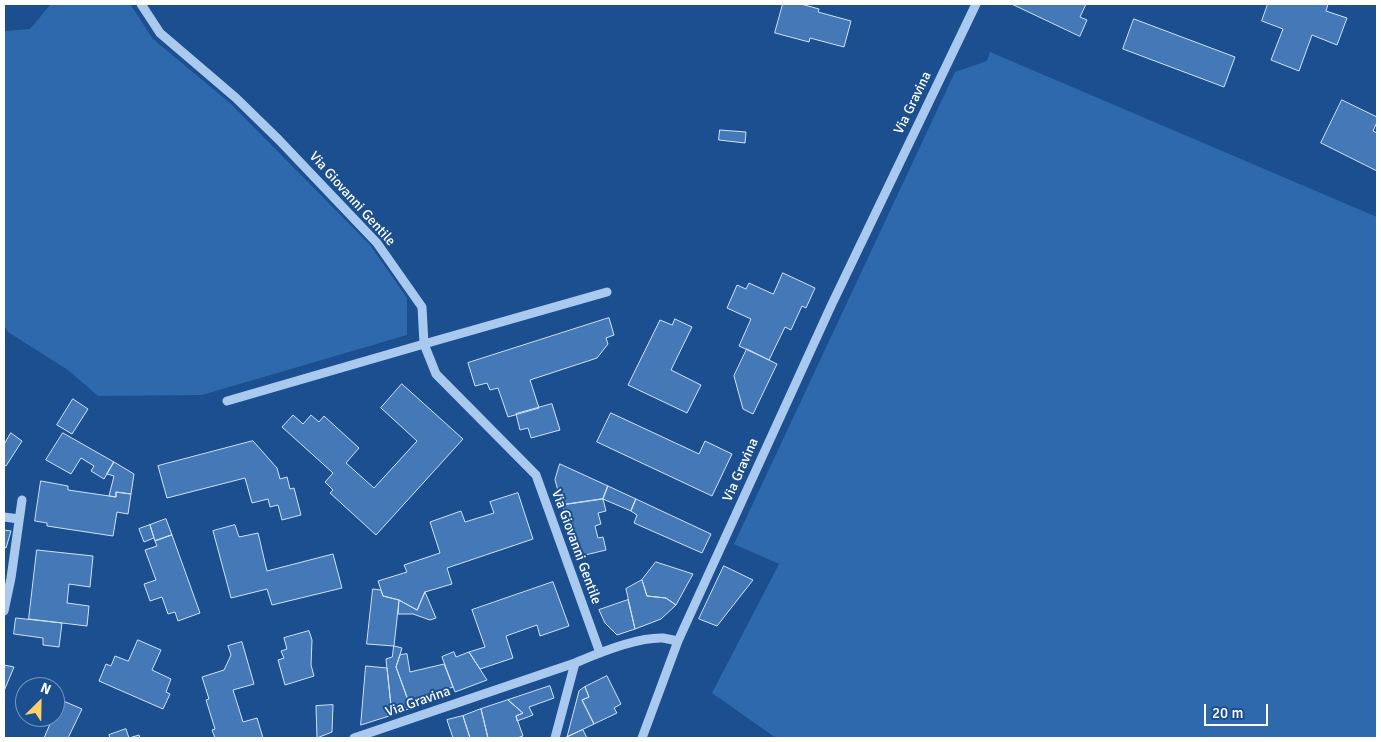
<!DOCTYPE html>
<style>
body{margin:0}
#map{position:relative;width:1381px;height:742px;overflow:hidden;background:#1b4f8f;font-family:Signika,sans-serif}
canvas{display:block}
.frame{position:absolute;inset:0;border:5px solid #fff;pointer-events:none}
.north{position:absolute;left:15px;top:677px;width:50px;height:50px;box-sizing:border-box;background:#1b4f8f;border:1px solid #7695bc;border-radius:50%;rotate:23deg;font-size:14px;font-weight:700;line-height:20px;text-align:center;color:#fff}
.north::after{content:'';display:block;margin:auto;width:18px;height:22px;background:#ffd166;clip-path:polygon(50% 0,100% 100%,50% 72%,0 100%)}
.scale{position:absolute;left:1204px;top:704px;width:64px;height:22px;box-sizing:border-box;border:2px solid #fff;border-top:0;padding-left:6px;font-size:15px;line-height:18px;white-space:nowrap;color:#fff;-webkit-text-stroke:4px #1b4f8f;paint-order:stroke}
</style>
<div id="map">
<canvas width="1381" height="742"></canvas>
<div class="frame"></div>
<div class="north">N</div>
<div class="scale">20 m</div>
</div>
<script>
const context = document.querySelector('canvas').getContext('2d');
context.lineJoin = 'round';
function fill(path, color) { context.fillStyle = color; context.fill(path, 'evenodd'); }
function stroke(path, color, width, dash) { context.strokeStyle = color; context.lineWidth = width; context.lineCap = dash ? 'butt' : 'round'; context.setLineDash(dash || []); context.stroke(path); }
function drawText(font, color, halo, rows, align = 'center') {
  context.font = font + ' Signika,sans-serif'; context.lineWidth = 4; context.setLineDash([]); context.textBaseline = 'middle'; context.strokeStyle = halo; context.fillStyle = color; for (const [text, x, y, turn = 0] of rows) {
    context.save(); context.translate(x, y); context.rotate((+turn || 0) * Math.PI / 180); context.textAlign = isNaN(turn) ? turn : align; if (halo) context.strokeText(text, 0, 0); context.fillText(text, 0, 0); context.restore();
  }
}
fill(new Path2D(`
 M51 4H130L153 39 230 103 370 245 407 298V335L202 395 98 396 68 370 8 332 4 325V31L30 29Z
 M990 52 1377 217V738H776L712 693 779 564 734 544 955 72 987 61Z`), '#2e69ad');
const building = new Path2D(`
 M783 4H801L819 9 818 12 851 21 844 47 810 38 809 42 775 33Z
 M1012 4H1086L1080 17 1087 20 1080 36Z
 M1268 4H1328L1326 11 1347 18 1337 45 1312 35 1299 71 1271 60 1283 29 1262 21Z
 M1134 19 1235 57 1224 87 1123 49Z
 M1342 100 1377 117V122L1373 131 1377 133V171L1321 143Z
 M720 130 746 132 745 143 719 140Z
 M783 273 815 288 806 308 802 306 791 330 785 327 769 360 739 346 751 319 727 308 737 285 746 289 749 283 773 294Z
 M609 318 614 335 606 338 608 344 597 358 530 380 539 408 508 417 498 388 490 390 487 383 475 386 468 363Z
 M675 319 692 327 671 370 701 385 687 413 628 385 660 320 672 325Z
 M747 349 777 364 753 414 743 409 734 376Z
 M402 384 463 439 376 535 330 493 333 490 325 482 333 473 282 427 293 415 303 424 311 415 319 422 324 416 359 448 346 463 374 488 417 441 381 408Z
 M73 399 88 409 72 434 57 425Z
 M552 404 560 430 531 438 528 428 520 430 516 414Z
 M611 413 699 454 705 441 732 454 712 496 597 442Z
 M11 433 22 441 6 466 4 465V445Z
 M63 433 114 462 104 479 91 471 94 466 81 458 71 474 46 460Z
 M253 441 277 468 280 479 287 477 290 489 294 488 301 515 282 520 278 505 270 507 268 499 252 503 245 478 167 498 158 466Z
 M114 462 134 474 131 494 116 492V497L109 496 114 476 107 474Z
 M560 464 608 486 603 499 562 505 555 480Z
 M41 481 68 486V490L116 497V492L131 494 128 514 117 512 113 536 47 526V523L35 521Z
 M608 486 636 499 631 511 603 499Z
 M518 493 533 539 447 568 452 584 425 592 417 610 399 600 383 596 378 581 407 572 404 565 440 553 430 522 461 511 465 522 494 513 490 502Z
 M603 499 606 511 598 513 601 524 595 526 598 538 603 537 606 550 581 556 562 505Z
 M636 499 711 534 702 553 634 523 637 515 631 511Z
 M166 519 172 535 155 541 150 525Z
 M150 525 154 538 144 542 139 529Z
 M235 525 239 537 258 533 267 571 333 554 342 588 272 605 267 589 231 598 213 531Z
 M4 530 11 531 6 548 4 547Z
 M172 535 200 613 178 621 175 612 168 614 162 597 150 601 144 584 156 580 145 550 157 546 155 541Z
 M37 550 93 556 90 587 69 584 67 603 89 606 87 626 29 619Z
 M656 562 693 574 676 605 666 598 647 596 642 580Z
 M724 566 753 580 717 626 699 619Z
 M642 580 647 596 666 598 676 605 661 619 635 629 626 589Z
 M553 582 569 626 540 636 537 625 506 636 513 658 480 669 469 652 485 647 472 610Z
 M373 589 381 590 383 596 399 600 394 646 367 644Z
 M425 592 436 618 430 620 413 614H398L399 600 417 610Z
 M628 600 635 629 617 635 605 623 599 610Z
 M16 618 62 623 59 647 43 645V638L14 634Z
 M309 631 312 640 311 665 314 676 285 685 278 660 284 658 281 651 287 649 284 638Z
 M138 640 161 650 152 670 171 679 166 692 170 694 163 709 99 681 106 664 111 666 115 656 128 661Z
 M242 642 254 684 233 690 243 722 257 718 263 738H215L212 730 215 729 206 700 209 699 202 677 224 670 231 655 228 646Z
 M394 646 402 648 396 667 411 708 392 715 386 659 392 657Z
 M454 652 456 657 469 652 487 680 455 692 442 657Z
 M407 654 410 672 444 664 453 687 409 703 396 667 400 655Z
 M4 665 14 667 4 691Z
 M366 666 387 668 392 715 361 725Z
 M607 676 621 704 614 708 617 713 594 724 582 700 589 697 585 687Z
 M550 686 554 698 529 707 533 715 517 721 516 716 523 713 508 700Z
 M585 687 589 697 582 700 594 724 567 737 579 691Z
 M61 700 82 709 68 738H44L53 717H55V713Z
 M508 700 523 713 516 716 523 736 517 738H488L481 709Z
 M333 705 332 732 317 738 316 706Z
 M481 709 488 738H470L463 716Z
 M463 716 470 738H453L447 720Z
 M126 729 129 738 139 735 140 738H110L109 735Z
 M583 730 587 738H567V737Z`);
fill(building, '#4478b7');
stroke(building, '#cfe3fa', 1);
stroke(new Path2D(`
 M141 4 160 33 236 98 279 140 377 243 422 307 424 344 436 374 536 475 600 653
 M227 401 424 344 607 292
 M4 517 19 519
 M4 611 11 578 22 500
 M354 738 575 663C598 653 639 637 663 638 668 639 673 640 678 641
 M555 738 575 663
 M642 738 678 641 831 306 976 4`), '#a9c9ee', 9);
drawText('14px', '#fff', '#1b4f8f', [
 ["Via Gravina",913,103,-64],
 ["Via Giovanni Gentile",352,199,48],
 ["Via Gravina",741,470,-66],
 ["Via Giovanni Gentile",576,547,70],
 ["Via Gravina",418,702,-19]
]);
</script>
